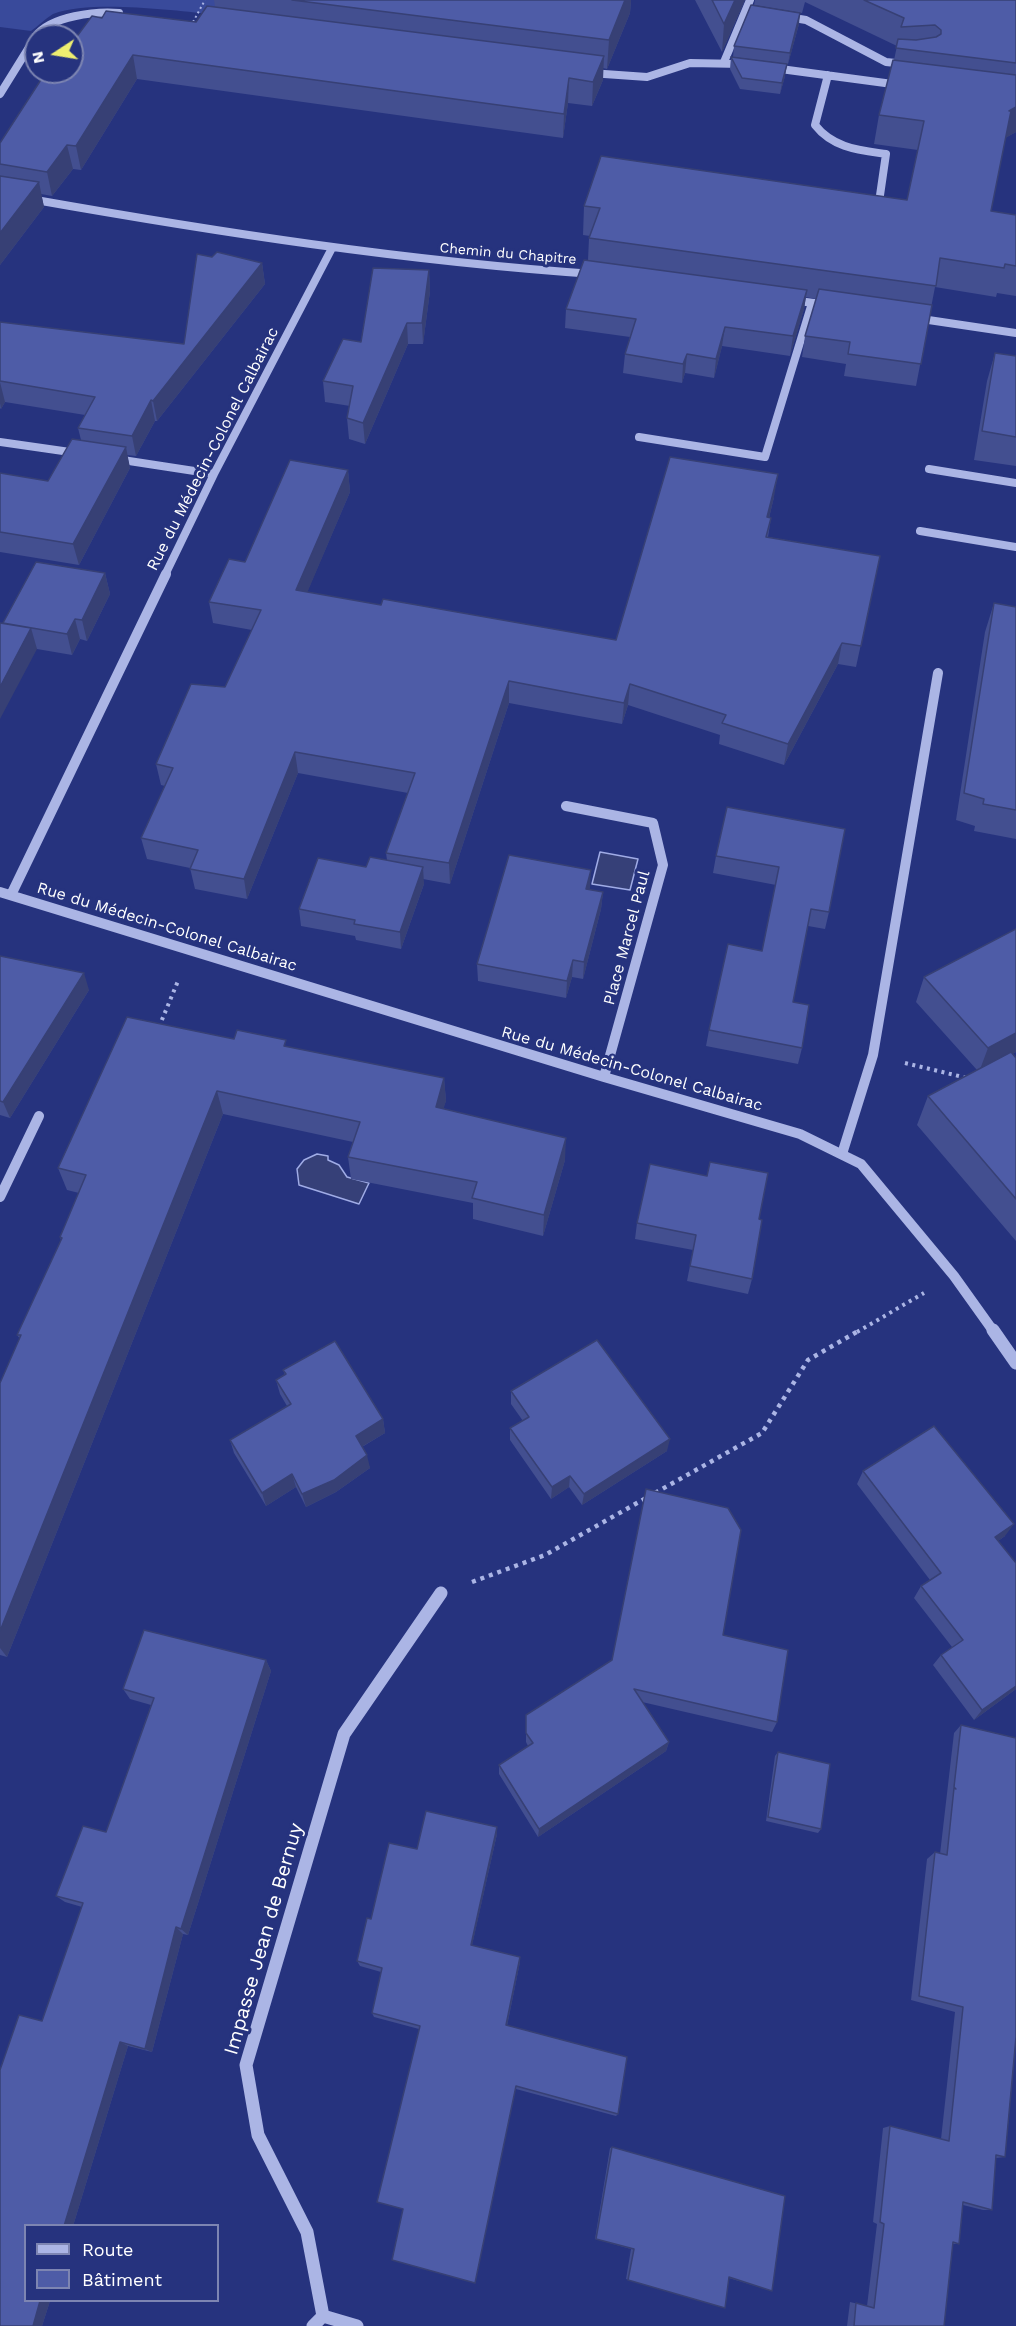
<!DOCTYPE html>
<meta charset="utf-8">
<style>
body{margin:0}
#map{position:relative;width:1016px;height:2326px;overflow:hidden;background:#26337e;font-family:"Work Sans",sans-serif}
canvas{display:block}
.legend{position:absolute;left:24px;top:2224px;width:195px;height:78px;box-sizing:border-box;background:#26337e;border:2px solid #7d85b2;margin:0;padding:8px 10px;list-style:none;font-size:18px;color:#fff}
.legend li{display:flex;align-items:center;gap:12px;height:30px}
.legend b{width:30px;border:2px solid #7d85b2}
.north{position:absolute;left:24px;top:24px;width:60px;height:60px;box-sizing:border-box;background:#26337e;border:2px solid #7d85b2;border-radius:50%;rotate:258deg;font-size:16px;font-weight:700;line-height:24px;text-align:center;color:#fff}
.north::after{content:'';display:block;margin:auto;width:21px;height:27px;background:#eeee70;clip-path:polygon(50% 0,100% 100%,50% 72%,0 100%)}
</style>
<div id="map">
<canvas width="1016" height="2326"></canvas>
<ul class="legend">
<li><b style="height:8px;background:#abb5e5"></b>Route</li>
<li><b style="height:16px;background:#4e5ca7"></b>Bâtiment</li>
</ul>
<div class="north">N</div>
</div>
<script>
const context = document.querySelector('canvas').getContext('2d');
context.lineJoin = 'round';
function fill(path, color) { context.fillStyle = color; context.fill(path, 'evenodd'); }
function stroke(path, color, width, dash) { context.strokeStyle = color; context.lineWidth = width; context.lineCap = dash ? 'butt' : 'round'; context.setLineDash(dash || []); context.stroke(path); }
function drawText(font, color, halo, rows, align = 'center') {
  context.font = font + ' "Work Sans",sans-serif'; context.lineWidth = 6; context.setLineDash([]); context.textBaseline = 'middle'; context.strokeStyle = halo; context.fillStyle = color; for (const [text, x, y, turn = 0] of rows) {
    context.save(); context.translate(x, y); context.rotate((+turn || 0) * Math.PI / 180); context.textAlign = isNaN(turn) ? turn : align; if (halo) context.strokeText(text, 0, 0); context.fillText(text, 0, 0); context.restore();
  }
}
fill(new Path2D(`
 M0 0H220L211 14C168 10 91 0 53 14 45 19 38 26 31 31L0 27Z`), '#394a9b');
const water = new Path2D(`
 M600 852 638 859 630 890 592 884Z
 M317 1154 328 1156V1160L339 1165 347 1177 369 1183 359 1204 299 1185 297 1169 304 1160Z`);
fill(water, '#364078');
stroke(water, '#a0ace6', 1.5);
stroke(new Path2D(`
 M193 22 205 0`), '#abb5e5', 2, [2, 3]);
stroke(new Path2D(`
 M159 1027 178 981
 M905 1063 967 1078
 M857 1332 924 1293`), '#abb5e5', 4, [3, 4.5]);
stroke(new Path2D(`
 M655 1493 762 1433 808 1360 860 1330
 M472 1582 545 1555 646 1498`), '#abb5e5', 4.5, [4, 5]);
stroke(new Path2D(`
 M788 17 806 20 886 62 905 64
 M36 36C51 16 96 11 119 13
 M724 62 750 0
 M773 68 900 85
 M590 73 647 77 690 63 742 64
 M828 75 815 125C833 148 859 150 886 154L878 209
 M0 94 36 36
 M30 199C217 232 404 261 594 274
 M791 300 829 305
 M915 318 1016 333
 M639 437 765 457 812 303
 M0 442 77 453
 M116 459 214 474
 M929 469 1016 483
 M920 531 1016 547
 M165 575 214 474 331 250`), '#abb5e5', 8);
stroke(new Path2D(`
 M566 806 653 823 663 865 604 1077
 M0 892 604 1077 800 1134 861 1164 954 1276 994 1332
 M11 895 166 574
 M842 1154 873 1055 938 673
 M0 1197 39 1116`), '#abb5e5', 10);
stroke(new Path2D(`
 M993 1330 1016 1363
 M313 2326 323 2316
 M357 2326 323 2316 307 2232 258 2135 246 2065 344 1734 441 1593`), '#abb5e5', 13);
fill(new Path2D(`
 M214 0H631L630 13 607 69 603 68V80L592 106 568 103 563 138 137 79 81 170 73 169 52 196 41 194 44 207 0 265V143L102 18 196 22 215 7Z
 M695 0H745L722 52Z
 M755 0H1016V132L1005 138 991 211 1016 215V296L997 293 996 297 935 287 916 386 844 376 846 364 802 357 805 336 816 299 806 297 804 309 790 356 722 346 714 378 685 373 682 383 623 373 625 354 630 337 565 328 566 309 588 260 589 238 590 236 583 235 584 206 907 200 918 150 874 144 879 115 894 60 897 46 805 2 802 13 754 5Z
 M799 24 788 64 733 57 734 46Z
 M731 57 785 76 780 94 740 89 730 69Z
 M212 257 262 263 265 284 157 421H155L136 456 127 455 130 468 79 565 0 552V473L48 481 81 440 78 428 85 415 5 402 1 409 0 408V322L184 344Z
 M429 270 430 291 423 344H408L365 444 349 439 347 418 350 406 325 402 323 381Z
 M995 353 1016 356V466L974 460 987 381Z
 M348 470 350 492 307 592 381 605 616 640 774 497 769 518H771L768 537 880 556 856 667 838 664 784 765 719 744 720 735 628 705 622 724 509 703 450 884 423 879 424 884 401 949 356 940 355 936 301 926 299 909 366 867 387 860 386 853 408 793 298 773 247 899 195 889 190 868 147 859 141 838 165 786 161 785 156 764 225 687 252 630 213 623 209 602 245 562Z
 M105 573 110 594 87 641 80 639 72 655 37 649 4 624Z
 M994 603 1016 607V839L974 831 975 826 956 820 985 632Z
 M727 807 829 912 825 929 808 926 793 1002 802 1048 798 1064 706 1046 709 1030 762 951 776 885 713 873 716 856Z
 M590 888 589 890 603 892 601 909 583 979 572 977 566 998 478 981 477 964Z
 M1016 929V1052L1012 1054 1016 1058V1241L917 1125 928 1096 977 1070 916 1002 924 977Z
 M0 956 89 990 10 1118 0 1115Z
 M234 1039 287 1047 444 1078 446 1101 443 1108 565 1160 543 1236 473 1219V1203L351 1179 348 1157 353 1142 223 1114 7 1657 0 1655V1383L20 1339 17 1335 61 1240 60 1237 79 1193 67 1190 58 1168Z
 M759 1219 752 1279 748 1294 687 1281 693 1250 635 1239 637 1223Z
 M283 1370 383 1419 385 1433 362 1447 370 1468 336 1492 306 1507 296 1487 266 1506 234 1453 230 1440 287 1406 280 1394 276 1380 285 1375Z
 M511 1391 667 1451 582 1505 569 1487 551 1499 510 1440V1428L523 1421 511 1404Z
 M863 1471 1005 1536 998 1541 1016 1689 974 1720 933 1665 941 1655 952 1647 914 1598 921 1586 930 1580 857 1484Z
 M144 1630 266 1660 271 1671 188 1935 183 1934 152 2052 128 2046 73 2226H26V2301H50L42 2326H0V2070L19 2015 42 2021 82 1907 65 1902 56 1896 83 1826 106 1832 151 1705 130 1699 123 1689Z
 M723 1635 777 1722 772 1732 642 1702 669 1742 666 1751 538 1837 499 1774V1765L528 1746 526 1742V1715Z
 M961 1725 1005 2157 996 2158 992 2210H983L963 2205 959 2244H953L944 2326H847L850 2302 867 2306 877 2224 873 2222 883 2128 890 2126 941 2139 955 2012 911 2000 927 1859 935 1852 940 1854 954 1733Z
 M778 1752 821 1829 818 1833 766 1821 775 1756Z
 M497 1834 472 1945 520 1962 507 2026 618 2114 616 2116 516 2089 403 2209 419 2029 374 2017 372 2013 381 1972 360 1966 357 1961 371 1919 417 1849Z
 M612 2147 772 2291 729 2278 725 2308 626 2279 631 2249 595 2239 610 2148Z`), '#434f90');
fill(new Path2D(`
 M625 0H631L630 13 607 69 609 40Z
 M735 0H745L722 52 724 24Z
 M800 13 799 24 788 64 790 53Z
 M133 55 137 79 81 170 76 146Z
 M604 56 603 80 592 106 593 82Z
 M787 64 785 76 780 94 782 83Z
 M569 78 568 103 563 138 564 114Z
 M1016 107V132L1002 140 1009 111Z
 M67 145 73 169 52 196 47 172Z
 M39 182 44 207 0 265V233Z
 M262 263 265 284 157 421 153 401Z
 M429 270 430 291 423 344 422 323Z
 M807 290 804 309 790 356 793 336Z
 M407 323 408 344 365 444 363 423Z
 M725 327 722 346 714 378 716 359Z
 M687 354 685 373 682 383 683 364Z
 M0 382 5 402 1 409 0 403Z
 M151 400 155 421 136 456 132 436Z
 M126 447 130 468 79 565 73 544Z
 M348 470 350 492 299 612 296 590Z
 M778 474 774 497 764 539 767 517Z
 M105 573 110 594 87 641 82 620Z
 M75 619 80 639 72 655 67 634Z
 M31 628 37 649 0 719V687Z
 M842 643 838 664 784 765 788 744Z
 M509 681V703L450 884 449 863Z
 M630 684 628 705 622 724 624 703Z
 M295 752 298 773 247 899 244 879Z
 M423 867 424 884 401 949 400 932Z
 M591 870 590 888 585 906 586 889Z
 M603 892 601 909 583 979 584 962Z
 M573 960 572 977 566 998 567 981Z
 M84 973 89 990 10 1118 3 1102Z
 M1016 1033V1052L979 1072 988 1048Z
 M444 1078 446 1101 437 1129 436 1107Z
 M217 1091 223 1114 7 1657 0 1648V1631Z
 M566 1138 565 1160 543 1236 544 1215Z
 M383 1419 385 1433 358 1449 356 1436Z
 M670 1439 667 1451 582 1505 584 1494Z
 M367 1455 370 1468 336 1492 306 1507 302 1494Z
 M292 1474 296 1487 266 1506 262 1493Z
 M570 1476 569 1487 551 1499 552 1487Z
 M1014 1524 1005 1536 987 1549 995 1537Z
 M266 1660 271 1671 188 1935 181 1929Z
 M1016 1686V1689L974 1720 982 1710Z
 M669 1742 666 1751 538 1837 539 1829Z
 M497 1827V1834L471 1950V1945Z
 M176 1927 183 1934 152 2052 145 2049Z
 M520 1957V1962L506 2029V2025Z
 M120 2042 128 2046 73 2226H64Z
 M40 2301H50L42 2326H33Z`), '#374075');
const building = new Path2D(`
 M292 0H625L609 40Z
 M712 0H735L724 24Z
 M864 0H1016V63L896 48 898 39 916 40 936 37 941 34V30L935 25 901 27 904 18Z
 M751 5 800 13 790 53 734 46Z
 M207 6 604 56 593 82 569 78 564 114 133 55 76 146 67 145 47 172 0 164V143L46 72H72V43L92 16 102 18 106 11 196 22Z
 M731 57 787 64 782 83 742 78Z
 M893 60 1016 75V107L1009 111H1011L991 211 1016 215V266L1005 264 1004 268 940 258 936 286 589 238 600 208 584 206 601 156 907 200 924 121 879 115Z
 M0 176 39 182 0 233Z
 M217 252 262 263 153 401 151 400 132 436 78 428 95 397 0 381V322L184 344 197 254 212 257Z
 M584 260 807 290 793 336 725 327 716 359 687 354 683 364 625 354 636 319 566 309Z
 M373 268 429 270 422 323H407L363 423 347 418 353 386 323 381 343 339 361 342Z
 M819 289 932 305 921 364 848 354 850 342 805 336Z
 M995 353 1016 356V437L982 431Z
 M72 439 126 447 73 544 0 532V473L48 481Z
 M670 457 778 474 767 517 771 518 766 537 880 556 861 646 842 643 788 744 722 723 726 715 630 684 624 703 509 681 449 863 386 853 415 773 295 752 244 879 190 869 198 850 141 838 173 768 156 764 191 684 225 687 261 610 209 602 229 559 245 562 290 460 348 470 296 590 381 605 383 599 616 640Z
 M36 562 105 573 82 620 75 619 67 634 3 623Z
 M994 603 1016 607V810L983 804 984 799 964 793Z
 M0 623 31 628 0 687Z
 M727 807 845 829 829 912 811 909 793 1002 809 1005 802 1048 709 1030 728 944 762 951 779 867 716 856Z
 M509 855 591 870 586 889 603 892 584 962 573 960 567 981 477 964Z
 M370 857 423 867 400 932 354 924 355 920 299 909 318 858 366 867Z
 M1016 929V1033L988 1048 924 977Z
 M0 956 84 973 3 1102 0 1101Z
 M127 1017 234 1039 237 1030 286 1040 284 1046 444 1078 436 1107 566 1138 544 1215 472 1198 477 1182 348 1157 360 1122 217 1091 0 1631V1383L21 1335H17L62 1238 60 1237 86 1175 58 1168Z
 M1011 1052 1016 1058V1199L928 1096Z
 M710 1162 768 1173 759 1219 762 1220 752 1279 690 1266 696 1235 637 1223 650 1164 707 1176Z
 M597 1340 670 1439 584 1494 570 1476 552 1487 510 1428 529 1417 511 1391Z
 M335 1341 383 1419 356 1436 367 1455 334 1480 302 1494 292 1474 262 1493 230 1440 291 1404 276 1380 286 1374 283 1370Z
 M934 1426 1014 1524 995 1537 1016 1563V1686L982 1710 941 1655 963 1640 921 1586 941 1573 863 1471Z
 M646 1489 728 1508 741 1530 723 1635 788 1650 777 1722 634 1689 669 1742 539 1829 499 1765 533 1743 526 1733V1715L612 1660Z
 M144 1630 266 1660 181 1929 176 1927 145 2049 120 2042 64 2226H26V2301H40L33 2326H0V2070L19 2015 42 2021 83 1903 56 1896 83 1826 106 1832 154 1698 123 1689Z
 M961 1725 1016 1738V2037L1005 2157 996 2155 992 2210 963 2202 959 2244 953 2242 944 2326H854L856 2303 874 2308 884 2224 880 2222 890 2126 949 2141 963 2007 919 1996 935 1852 947 1855 954 1788 956 1789 954 1787Z
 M778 1752 830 1764 821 1829 768 1817Z
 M426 1811 497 1827 471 1945 520 1957 506 2025 627 2057 618 2114 516 2086 475 2283 392 2260 403 2209 377 2202 420 2026 372 2013 382 1968 357 1961 367 1918 371 1919 389 1843 417 1849Z
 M612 2147 785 2196 772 2291 729 2277 725 2308 628 2280 634 2249 596 2239Z`);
fill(building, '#4e5ca7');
stroke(building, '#374075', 1.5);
drawText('14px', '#fff', '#26337e', [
 ["Chemin du Chapitre",508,254,5]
]);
drawText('16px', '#fff', '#26337e', [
 ["Rue du Médecin-Colonel Calbairac",213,449,-63],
 ["Rue du Médecin-Colonel Calbairac",167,927,17],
 ["Place Marcel Paul",627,938,-75],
 ["Rue du Médecin-Colonel Calbairac",632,1069,16]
]);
drawText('20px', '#fff', '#26337e', [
 ["Impasse Jean de Bernuy",264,1939,-74]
]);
</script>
